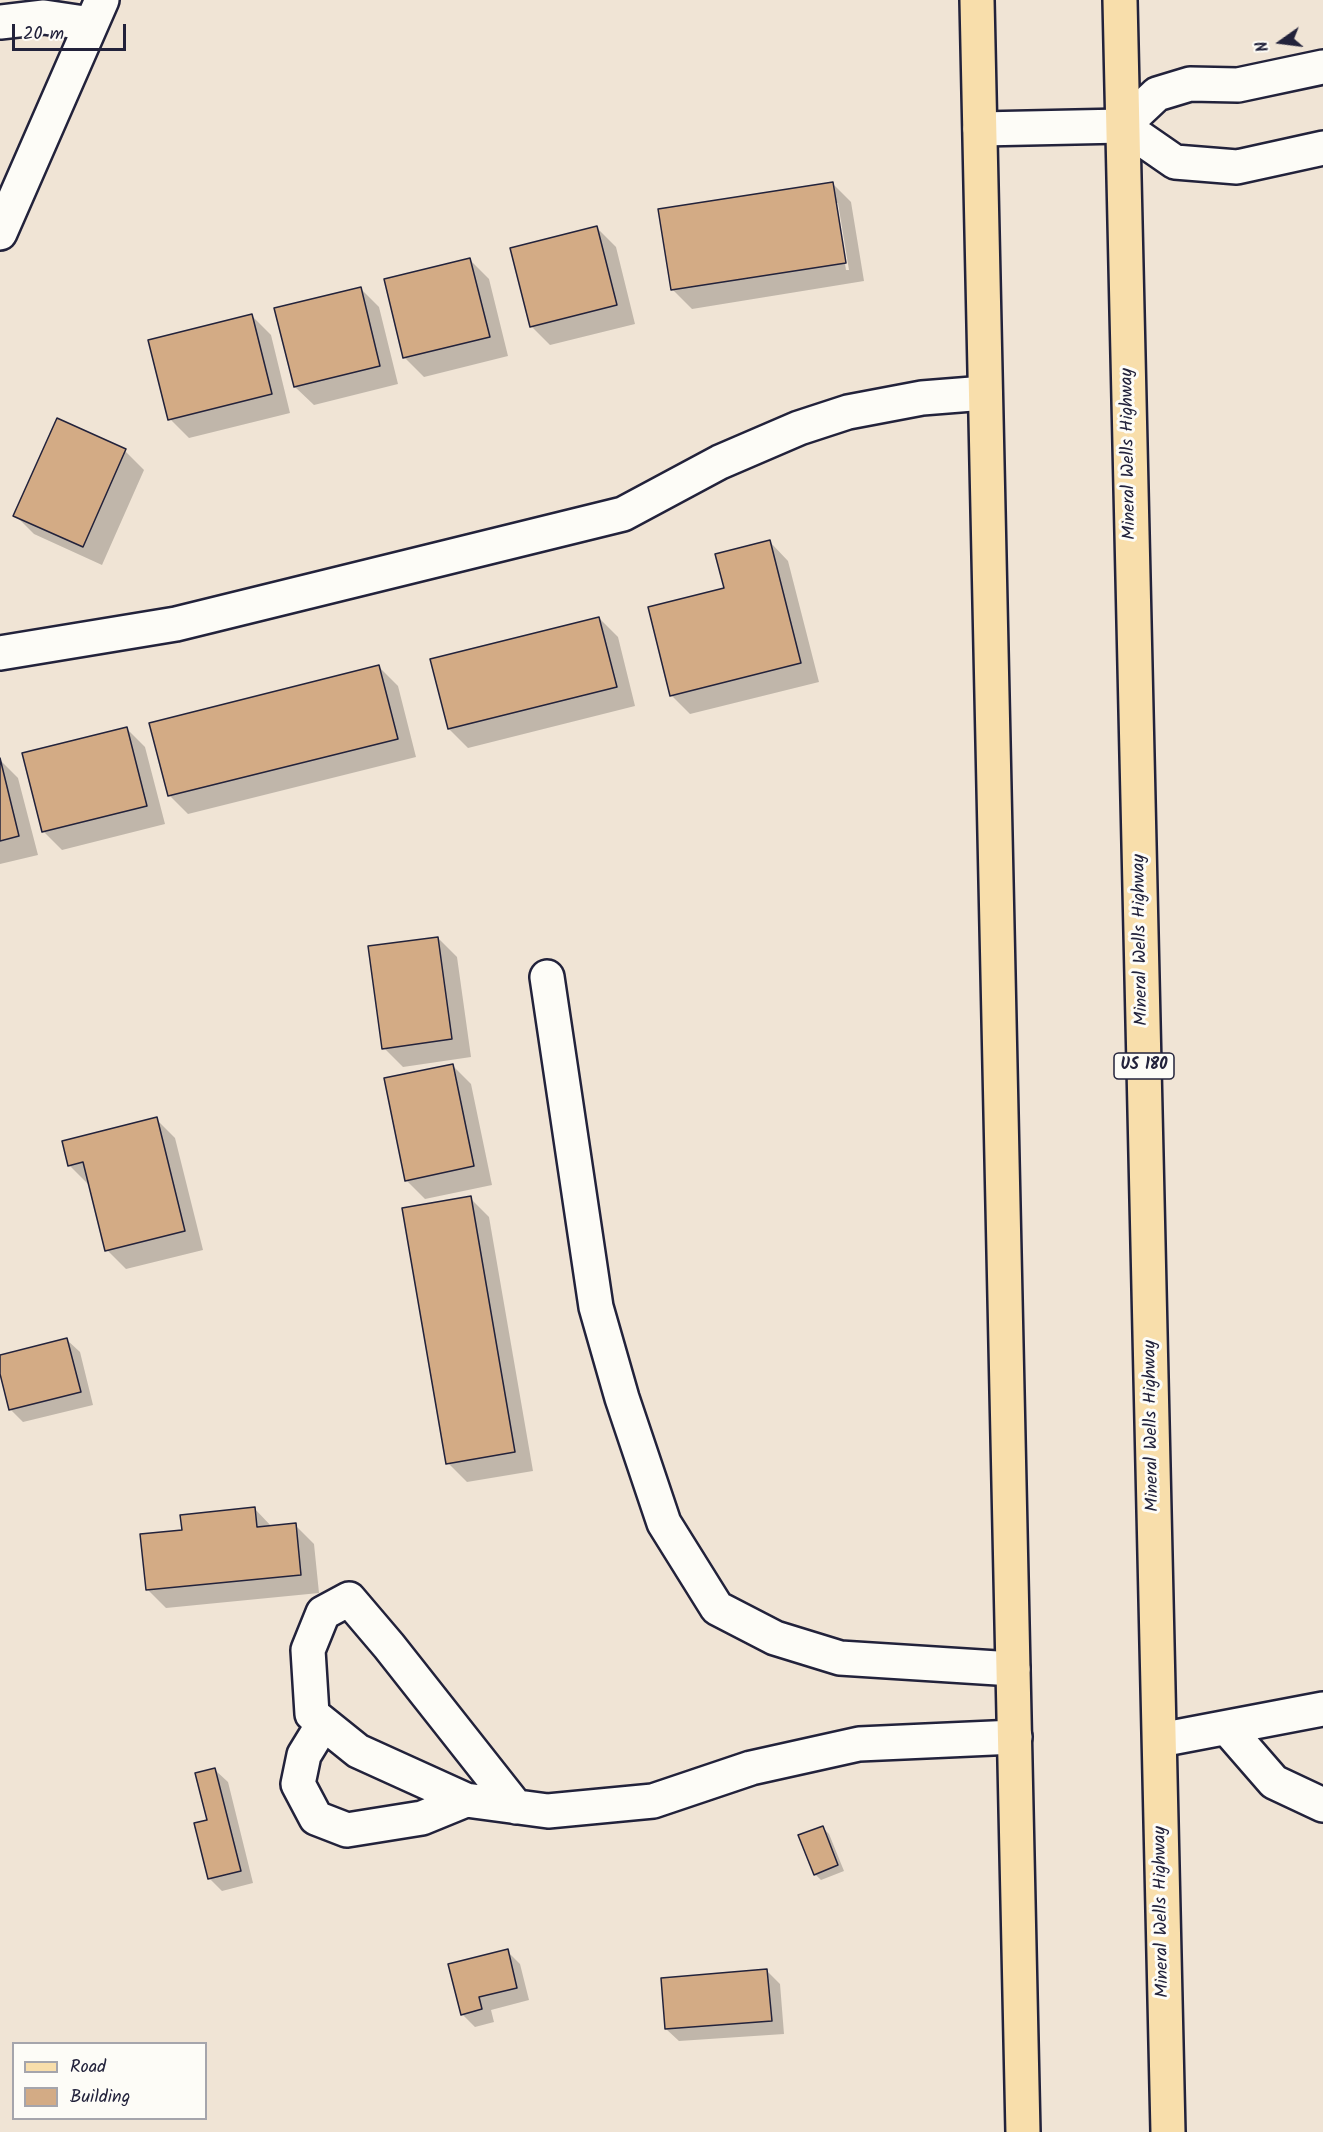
<!DOCTYPE html>
<style>
body{margin:0}
#map{position:relative;width:1323px;height:2132px;overflow:hidden;background:#f0e4d5;font-family:Kalam,sans-serif}
canvas{display:block}
.legend{position:absolute;left:12px;top:2042px;width:195px;height:78px;box-sizing:border-box;background:#fdfcf7;border:2px solid #a5a5ac;margin:0;padding:8px 10px;list-style:none;font-size:18px;color:#22223b}
.legend li{display:flex;align-items:center;gap:12px;height:30px}
.legend b{width:30px;border:2px solid #a5a5ac}
.north{position:absolute;left:1251px;top:12px;width:60px;height:60px;-webkit-text-stroke:4px #fdfcf7;paint-order:stroke;rotate:256deg;font-size:16px;font-weight:700;line-height:24px;text-align:center;color:#22223b}
.north::after{content:'';display:block;margin:auto;width:21px;height:27px;background:#22223b;clip-path:polygon(50% 0,100% 100%,50% 72%,0 100%)}
.scale{position:absolute;left:12px;top:24px;width:114px;height:27px;box-sizing:border-box;border:3px solid #22223b;border-top:0;padding-left:8px;font-size:18px;line-height:21px;white-space:nowrap;color:#22223b;-webkit-text-stroke:4px #fdfcf7;paint-order:stroke}
</style>
<div id="map">
<canvas width="1323" height="2132"></canvas>
<ul class="legend">
<li><b style="height:8px;background:#f8deab"></b>Road</li>
<li><b style="height:16px;background:#d3ab85"></b>Building</li>
</ul>
<div class="north">N</div>
<div class="scale">20 m</div>
</div>
<script>
const context = document.querySelector('canvas').getContext('2d');
context.lineJoin = 'round';
function fill(path, color) { context.fillStyle = color; context.fill(path, 'evenodd'); }
function stroke(path, color, width, dash) { context.strokeStyle = color; context.lineWidth = width; context.lineCap = dash ? 'butt' : 'round'; context.setLineDash(dash || []); context.stroke(path); }
function drawText(font, color, halo, rows, align = 'center') {
  context.font = font + ' Kalam,sans-serif'; context.lineWidth = 6; context.setLineDash([]); context.textBaseline = 'middle'; context.strokeStyle = halo; context.fillStyle = color; for (const [text, x, y, turn = 0] of rows) {
    context.save(); context.translate(x, y); context.rotate((+turn || 0) * Math.PI / 180); context.textAlign = isNaN(turn) ? turn : align; if (halo) context.strokeText(text, 0, 0); context.fillText(text, 0, 0); context.restore();
  }
}
fill(new Path2D(`
 M832 183 851 202 864 281 692 309 673 290ZM835 203H838L849 270H846Z
 M597 228 616 247 635 324 550 345 531 326Z
 M470 260 489 279 508 356 424 377 405 358Z
 M360 288 379 307 398 384 314 405 295 387Z
 M252 316 271 335 290 413 189 438 170 419Z
 M125 451 144 470 102 565 34 534 15 515Z
 M770 542 788 561 819 682 690 714 671 695 725 589Z
 M599 618 618 637 635 706 468 748 449 729Z
 M379 667 398 686 416 757 188 814 169 795Z
 M126 728 145 747 165 824 62 850 43 831Z
 M0 760 18 778 38 855 0 864Z
 M438 938 457 957 471 1057 403 1067 384 1048Z
 M452 1065 471 1084 492 1185 425 1199 406 1180Z
 M156 1119 175 1138 203 1250 126 1269 107 1250 90 1184H88L69 1165Z
 M470 1198 489 1217 533 1471 467 1482 448 1463Z
 M67 1340 80 1352 93 1405 23 1422 10 1409 0 1368V1356Z
 M254 1508 272 1527 295 1525 314 1544 319 1593 166 1608 147 1589 184 1531Z
 M215 1770 228 1782 253 1883 222 1891 209 1878V1821Z
 M822 1827 829 1834 844 1871 821 1880 815 1874Z
 M507 1951 520 1964 529 2000 491 2010 494 2022 475 2027 462 2014Z
 M767 1971 780 1984 784 2034 679 2041 666 2029Z`), '#0003');
const building = new Path2D(`
 M833 182 846 263 671 290 658 209Z
 M597 226 617 305 530 327 510 248Z
 M470 258 490 337 403 358 384 279Z
 M361 287 380 366 294 387 274 308Z
 M252 314 272 394 168 420 148 340Z
 M57 418 126 449 83 547 13 516Z
 M770 540 801 663 670 696 648 607 724 588 715 554Z
 M599 617 617 687 448 729 430 659Z
 M379 665 398 739 168 796 149 723Z
 M127 727 147 806 42 832 22 753Z
 M0 758 19 836 0 841Z
 M438 937 452 1039 382 1049 368 946Z
 M453 1064 474 1166 405 1181 384 1078Z
 M157 1117 185 1231 105 1251 83 1162 68 1166 62 1141Z
 M471 1196 515 1452 446 1464 402 1208Z
 M67 1338 81 1392 9 1410 0 1374V1355Z
 M255 1507 257 1527 296 1523 301 1575 146 1590 140 1534 182 1530 180 1515Z
 M215 1768 241 1871 208 1879 194 1823 207 1820 195 1773Z
 M823 1826 838 1865 814 1875 798 1835Z
 M508 1949 517 1988 479 1997 482 2009 461 2015 448 1964Z
 M767 1969 772 2021 665 2029 661 1978Z`);
fill(building, '#d3ab85');
stroke(building, '#22223b', 1.5);
const minor = new Path2D(`
 M0 22 44 17 91 24
 M1123 126 1157 94 1190 84 1238 85 1323 67
 M980 129 1123 126 1175 162 1237 167 1323 148
 M0 233 102 0
 M0 653 176 624 623 514 720 462 799 428 848 412 922 398 985 393
 M547 977 596 1307 622 1398 664 1523 717 1608 775 1638 840 1658 1013 1669
 M323 1724 304 1755 298 1784 316 1818 347 1830 422 1818 466 1800
 M1227 1728 1274 1782 1323 1805
 M1160 1740 1323 1709
 M516 1807 389 1646 349 1599 323 1613 308 1650 312 1714 358 1751 466 1800 548 1811 653 1801 751 1768 859 1744 1015 1737`);
const major = new Path2D(`
 M977 0 1023 2132
 M1120 0 1168 2132`);
stroke(minor, '#22223b', 38);
stroke(major, '#22223b', 38);
stroke(minor, '#fdfcf7', 33);
stroke(major, '#f8deab', 33);
for (const [x, y, w] of [
 [1144,1066,60]
]) { const box = new Path2D(); box.roundRect(x - w / 2, y - 13, w, 26, 4.5); context.fillStyle = '#fdfcf7'; context.fill(box); stroke(box, '#22223b', 1.5); }
drawText('bold 16px', '#22223b', null, [
 ["US 180",1144,1066]
]);
drawText('18px', '#22223b', '#fdfcf7', [
 ["Mineral Wells Highway",1130,454,-91],
 ["Mineral Wells Highway",1142,940,-91],
 ["Mineral Wells Highway",1153,1426,-91],
 ["Mineral Wells Highway",1163,1912,-91]
]);
</script>
